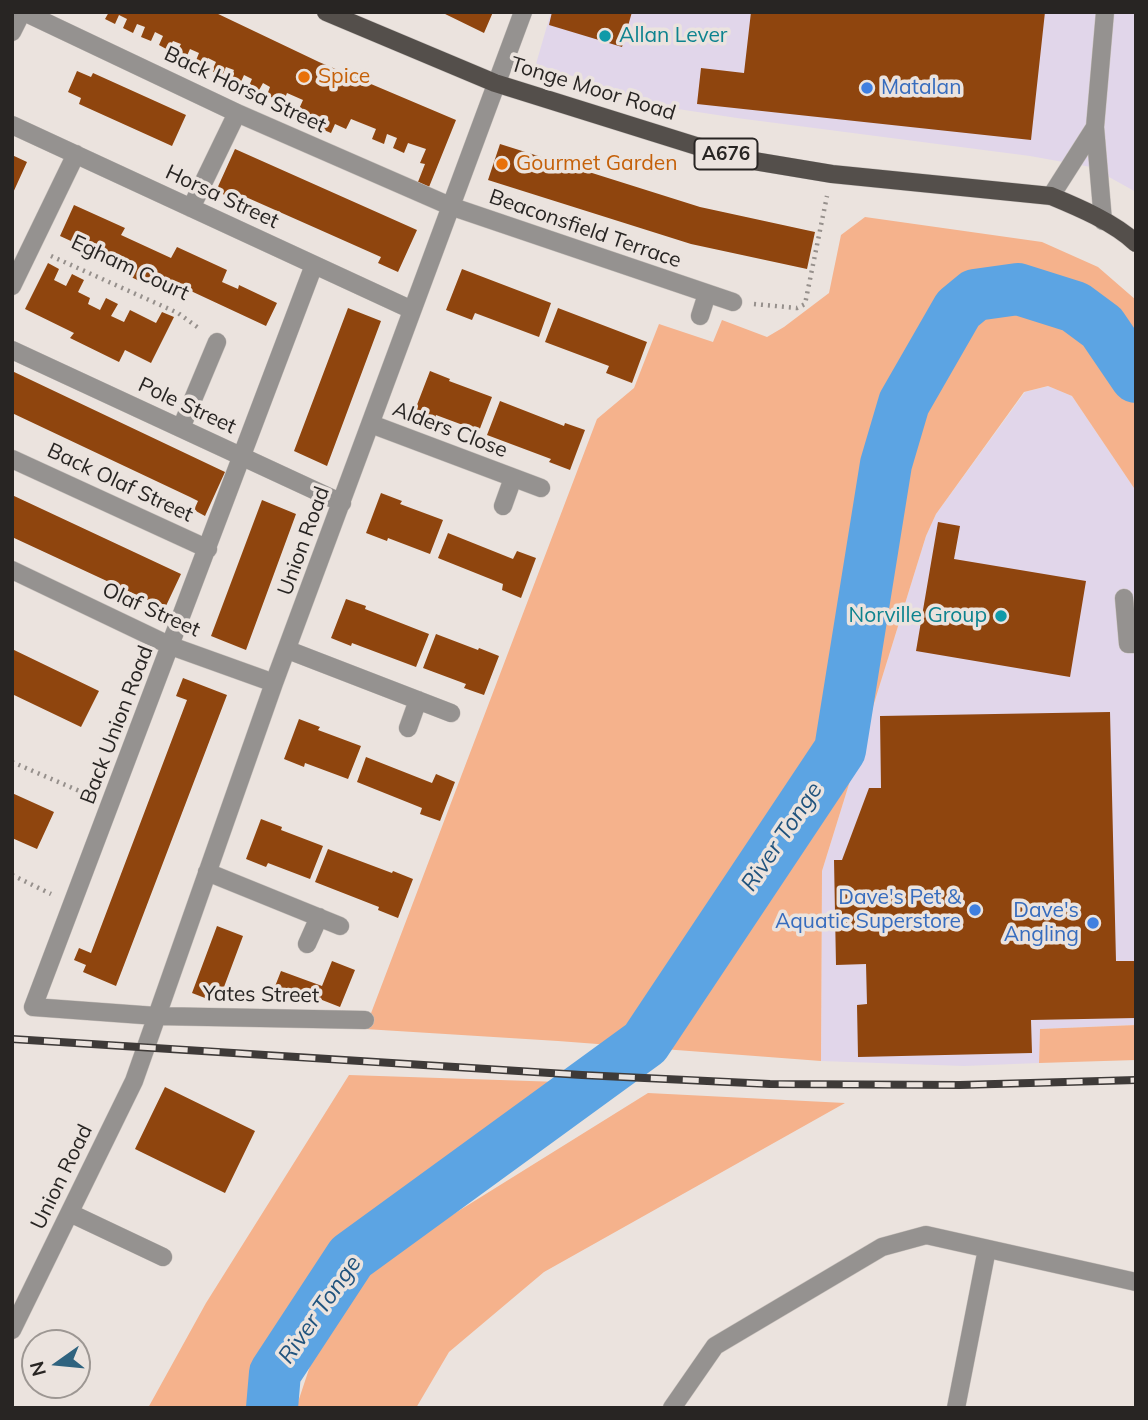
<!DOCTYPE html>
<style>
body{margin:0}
#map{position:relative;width:1148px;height:1420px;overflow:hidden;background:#ebe3de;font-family:Mulish,sans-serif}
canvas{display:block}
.frame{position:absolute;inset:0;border:14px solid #282523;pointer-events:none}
.north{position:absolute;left:21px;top:1329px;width:70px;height:70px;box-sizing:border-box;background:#ebe3de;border:2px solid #9d9793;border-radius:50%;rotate:255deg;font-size:19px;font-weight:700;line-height:28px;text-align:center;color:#282523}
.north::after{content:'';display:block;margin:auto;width:24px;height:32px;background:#2f637f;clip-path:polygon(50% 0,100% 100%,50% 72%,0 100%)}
</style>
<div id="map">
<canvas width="1148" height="1420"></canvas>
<div class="frame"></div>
<div class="north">N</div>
</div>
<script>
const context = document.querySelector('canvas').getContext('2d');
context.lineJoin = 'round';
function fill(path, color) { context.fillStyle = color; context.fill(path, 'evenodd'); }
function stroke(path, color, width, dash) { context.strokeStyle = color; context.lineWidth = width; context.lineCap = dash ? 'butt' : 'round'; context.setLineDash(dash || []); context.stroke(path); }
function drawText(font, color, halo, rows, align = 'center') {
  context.font = font + ' Mulish,sans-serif'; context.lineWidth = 7; context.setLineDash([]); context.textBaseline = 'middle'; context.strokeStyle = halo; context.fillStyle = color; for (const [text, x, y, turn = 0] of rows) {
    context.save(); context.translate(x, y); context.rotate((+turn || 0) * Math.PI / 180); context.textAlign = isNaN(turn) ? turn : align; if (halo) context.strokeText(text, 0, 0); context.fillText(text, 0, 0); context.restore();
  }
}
fill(new Path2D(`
 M551 12H1136V192L1091 167 1030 156 737 118 678 109 620 92 536 64Z
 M1049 386 1072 396 1136 491V1025L1040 1029 1039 1063 964 1066 821 1061 822 871 926 536 936 514 1025 392Z`), '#e1d6ea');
fill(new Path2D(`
 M865 217 1042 242 1098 267 1136 300V491L1072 396 1048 386 1024 392 936 514 926 536 822 871 821 1061 558 1041 365 1029 597 419 634 388 659 324 713 342 722 320 767 337 784 327 829 293 841 235Z
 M1136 1025V1060L1039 1063 1040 1029Z
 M349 1075 560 1082 446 1164 367 1229 304 1310 262 1377 258 1408H148L206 1303Z
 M648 1093 845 1103 544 1272 449 1352 416 1408H296L316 1348 362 1271Z`), '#f5b28c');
stroke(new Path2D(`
 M272 1408 275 1373 351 1257 645 1043 840 750 886 464 904 403 958 309 975 295 1018 289 1075 307 1102 327 1136 377`), '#5ca4e3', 52);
fill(new Path2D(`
 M109 12H214L319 62 456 120 429 187 418 182 425 164 420 163 426 149 408 143 404 153 393 148 397 138 387 134 384 144 372 139 376 129 351 119 346 129 335 124 331 133 295 118 303 100 287 93 283 103 267 95 270 87 263 83 258 92 248 88 252 79 244 75 240 84 230 79 234 70 226 67 222 76 212 71 216 62 208 58 204 67 195 63 199 53 190 49 186 58 176 53 181 44 173 41 168 50 159 45 163 36 155 32 151 41 141 37 145 27 137 24 133 33 123 28 127 19 119 15 115 24 105 19Z
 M441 12H493L484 33Z
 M552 12H632L622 47 549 25Z
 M751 12H1045L1031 140 697 104 701 68 744 73Z
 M77 71 91 77 93 73 186 115 172 146 79 104 81 98 68 92Z
 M500 144 700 207 815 232 807 269 691 244 488 180Z
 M235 149 417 230 398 272 378 263 381 257 318 229 239 194 236 200 216 191Z
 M12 155 27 162 12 195Z
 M74 205 125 228 121 235 171 258 177 247 227 270 222 282 238 289 239 285 277 303 266 326 163 278 157 289 107 266 110 259 60 236Z
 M48 263 59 269 54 280 66 286 72 274 84 280 78 292 90 298 88 304 100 310 106 298 118 304 111 316 124 322 130 310 156 323 162 312 174 317 151 363 125 350 119 362 70 338 74 333 25 309Z
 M462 269 551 303 539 337 475 313 472 320 446 310Z
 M348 308 381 321 327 466 294 451Z
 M558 308 647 342 632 383 606 373 609 366 545 342Z
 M12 371 225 472 205 516 194 510 198 501 190 497 12 413Z
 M430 371 450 379 449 381 492 397 479 431 436 415 435 418 415 410Z
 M500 401 564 426 565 423 585 430 570 470 549 462 551 459 487 435Z
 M381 493 402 501 400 504 443 520 430 554 388 538 387 541 366 533Z
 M12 495 181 574 165 608 12 537Z
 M262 500 296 514 246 650 211 636Z
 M938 522 960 526 954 559 1086 581 1070 677 916 651Z
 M448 533 513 559 517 551 536 558 521 598 502 590 503 584 438 558Z
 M346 599 366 606 365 609 429 634 416 667 352 643 351 646 331 638Z
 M436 634 478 650 479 648 499 656 484 695 464 688 466 684 423 668Z
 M12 649 99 691 81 727 12 694Z
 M183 678 227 695 116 986 83 972 86 965 74 960 79 948 91 953 132 845 187 700 176 696Z
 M1110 712 1116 961H1136V1018L1031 1020 1032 1053 858 1057 857 1005 867 1004 866 964 836 965 834 860H842L869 788H881L880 716Z
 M299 719 320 727 318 730 361 746 348 779 305 763 304 767 284 759Z
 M366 757 432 783 436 774 455 782 440 821 420 814 422 808 357 782Z
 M12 793 54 812 37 849 12 838Z
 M261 819 282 827 281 830 323 846 310 879 268 863 266 867 246 859Z
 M328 849 392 873 393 871 413 879 398 918 378 910 379 907 315 882Z
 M217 926 243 936 218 1003 192 993Z
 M332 961 355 970 340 1007 317 998 315 1004 274 989 281 971 322 986Z
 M165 1087 255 1131 225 1193 135 1149Z`), '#8f450e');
const minor = new Path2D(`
 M24 12 237 113 450 206 733 302
 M12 32 22 12
 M12 125 412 310
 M1051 196 1095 127
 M191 208 237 113
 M1103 221 1095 127 1105 12
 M314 265 33 1007 156 1016 365 1020
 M12 286 76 154
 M700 316 707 294
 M12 350 342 503
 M371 424 541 488
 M181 428 217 342
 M12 459 208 549
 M503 506 513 478
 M12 570 171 646 274 683
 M1124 598 1128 644H1136
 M288 650 451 713
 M408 728 418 700
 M207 872 340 926
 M307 944 319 917
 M70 1213 163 1257
 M12 1330 134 1081 274 683 523 12
 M672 1408 715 1346 882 1247 926 1235 1136 1282
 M956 1408 987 1249`);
const major = new Path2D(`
 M326 12 495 83 706 149 754 161 832 174 1051 196C1080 208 1113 222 1136 243`);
stroke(minor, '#c8c1bc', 19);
stroke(major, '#c8c1bc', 19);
stroke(new Path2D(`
 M51 256 178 313 200 329
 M754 304 797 308 805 304 827 196
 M12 762 91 796
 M12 875 51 894`), '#96908c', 4.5, [2, 5]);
stroke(minor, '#959290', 18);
stroke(major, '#544f4b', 18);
const rail = new Path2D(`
 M12 1039 582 1075 770 1084 960 1085 1136 1080`);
stroke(rail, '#3e3a38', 8);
stroke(rail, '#ebe3de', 5, [16]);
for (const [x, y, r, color] of [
 [605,36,7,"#0f9aa8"],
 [304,77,7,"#e8710a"],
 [867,88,7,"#3f7fe0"],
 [502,164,7,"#e8710a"],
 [1001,616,7,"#0f9aa8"],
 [975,910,7,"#3f7fe0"],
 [1093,923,7,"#3f7fe0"]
]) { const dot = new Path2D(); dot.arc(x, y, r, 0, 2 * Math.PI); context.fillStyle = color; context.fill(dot); stroke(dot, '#ebe3de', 2.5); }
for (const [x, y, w] of [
 [726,154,63]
]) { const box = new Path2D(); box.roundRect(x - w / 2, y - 15.5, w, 31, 5); context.fillStyle = '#ebe3de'; context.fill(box); stroke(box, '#282523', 2); }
drawText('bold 19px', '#282523', null, [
 ["A676",726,154]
]);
drawText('21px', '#0d838f', '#ebe3de', [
 ["Allan Lever",619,36],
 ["Norville Group",987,616,"right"]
], 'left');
drawText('21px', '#c56008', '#ebe3de', [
 ["Spice",318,77],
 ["Gourmet Garden",516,164]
], 'left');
drawText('21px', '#366cbe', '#ebe3de', [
 ["Matalan",881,88,"left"],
 ["Dave's Pet &",961,898],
 ["Aquatic Superstore",961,922],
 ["Dave's",1079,911],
 ["Angling",1079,935]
], 'right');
drawText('21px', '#282523', '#ebe3de', [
 ["Tonge Moor Road",593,89,17],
 ["Back Horsa Street",245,90,25],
 ["Horsa Street",222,197,25],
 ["Beaconsfield Terrace",585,229,19],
 ["Egham Court",130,268,25],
 ["Pole Street",187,406,25],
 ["Alders Close",450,430,21],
 ["Back Olaf Street",120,483,25],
 ["Union Road",304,541,-70],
 ["Olaf Street",151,610,24],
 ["Back Union Road",117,725,-69],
 ["Yates Street",261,995,1],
 ["Union Road",62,1177,-64]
]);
drawText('italic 23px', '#20537d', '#ebe3de', [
 ["River Tonge",782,837,-56],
 ["River Tonge",320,1310,-55]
]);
</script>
